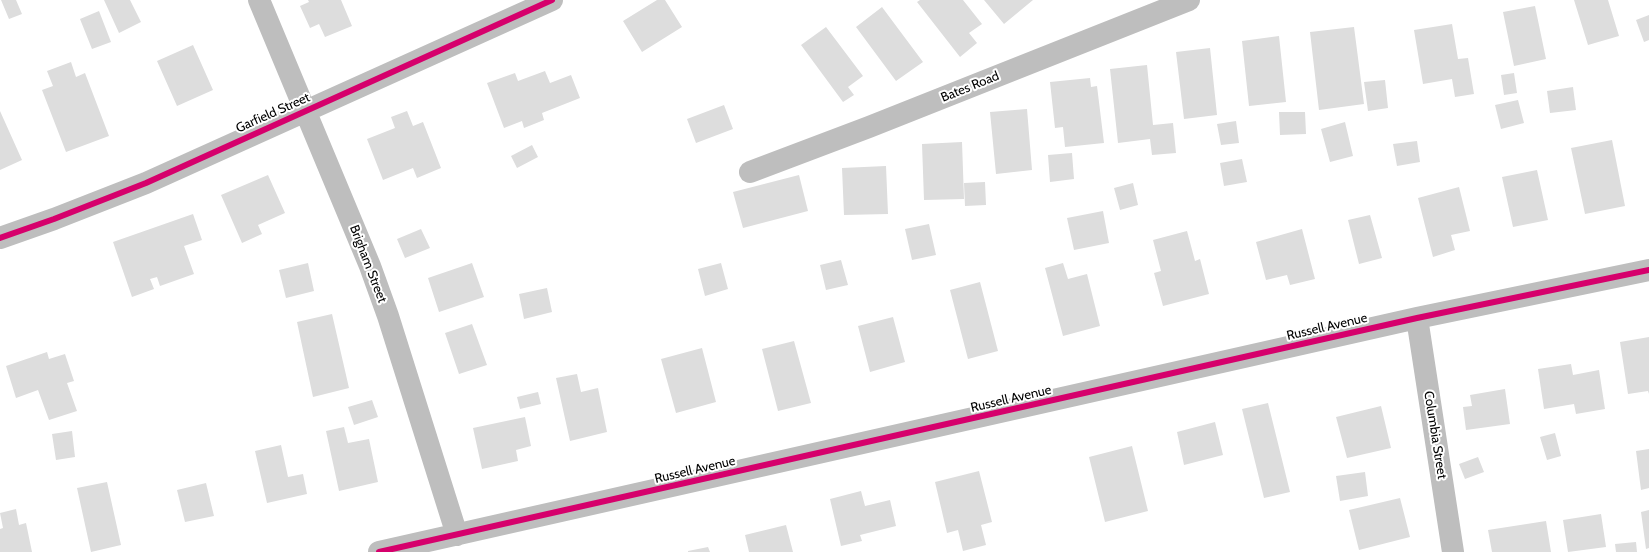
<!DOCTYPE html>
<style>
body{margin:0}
canvas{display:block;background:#fff}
</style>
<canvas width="1649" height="552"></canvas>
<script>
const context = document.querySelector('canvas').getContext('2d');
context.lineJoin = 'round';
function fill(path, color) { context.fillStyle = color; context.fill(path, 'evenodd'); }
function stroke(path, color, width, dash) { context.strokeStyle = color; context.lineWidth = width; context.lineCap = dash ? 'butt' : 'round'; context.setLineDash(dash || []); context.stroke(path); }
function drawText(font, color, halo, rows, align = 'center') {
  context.font = font + ' Cabin,sans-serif'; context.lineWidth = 4; context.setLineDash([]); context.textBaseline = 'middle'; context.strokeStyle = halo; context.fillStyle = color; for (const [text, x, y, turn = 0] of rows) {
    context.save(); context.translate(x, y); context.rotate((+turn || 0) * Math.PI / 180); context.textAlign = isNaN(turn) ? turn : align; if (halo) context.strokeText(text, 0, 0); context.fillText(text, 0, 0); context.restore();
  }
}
fill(new Path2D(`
 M1 0H16L22 14 9 19Z
 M104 0H130L141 22 119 33Z
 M308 0H341L352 26 325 37 319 24 310 28 300 6 309 2Z
 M657 0H665L682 27 642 52 623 21Z
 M920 0H963L982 24 969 33 977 43 960 57 917 2Z
 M984 0H1033L1004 24Z
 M1574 0H1608L1619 36 1588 45Z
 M1535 6 1546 59 1514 66 1503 12Z
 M882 7 923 62 896 81 856 27Z
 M99 11 111 42 92 49 80 19Z
 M1649 15V40L1644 42 1636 20Z
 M1452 24 1458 59 1468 58 1474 94 1455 97 1452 79 1423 84 1414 30Z
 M826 27 863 76 848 87 854 95 843 102 801 45Z
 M1354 27 1364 104 1319 110 1310 32Z
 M1279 36 1286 102 1249 106 1242 41Z
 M193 45 213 90 177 106 157 61Z
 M1210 48 1217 115 1184 119 1176 52Z
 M71 62 76 77 85 73 109 136 66 152 42 90 53 86 47 71Z
 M1147 65 1153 125 1173 123 1176 153 1152 155 1150 139 1118 143 1110 69Z
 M545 71 550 83 571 75 580 98 542 113 544 120 524 128 522 121 504 128 487 83 515 73 518 81Z
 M1514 73 1517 93 1504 95 1501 75Z
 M1090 78 1091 87 1097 86 1104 143 1065 147 1063 127 1055 128 1050 82Z
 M1385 80 1388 108 1368 111 1364 82Z
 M1573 87 1576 110 1550 113 1547 91Z
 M1518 100 1524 123 1501 129 1495 105Z
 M724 105 733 129 696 143 687 119Z
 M1027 109 1032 170 996 174 990 112Z
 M0 111 22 160 0 170Z
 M407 111 413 126 423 122 441 168 417 178 413 168 383 180 367 139 395 128 391 117Z
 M1279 112H1305L1306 134 1280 135Z
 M1236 121 1239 143 1221 145 1217 124Z
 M1345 122 1353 156 1330 162 1321 129Z
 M1612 140 1625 206 1585 214 1571 148Z
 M1417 141 1420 162 1397 166 1393 144Z
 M962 142 964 199 924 200 922 144Z
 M532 145 538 157 517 168 511 156Z
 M1072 153 1074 179 1050 182 1048 155Z
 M1242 159 1247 182 1224 186 1220 163Z
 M886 166 888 214 844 215 842 168Z
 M1537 170 1548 220 1513 227 1502 177Z
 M268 175 285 213 258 225 262 234 242 243 221 195Z
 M799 175 808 211 743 228 733 192Z
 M985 182 986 205 965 206 964 183Z
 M1133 183 1138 205 1120 210 1114 188Z
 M1459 187 1470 231 1451 235 1455 250 1433 257 1418 198Z
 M1103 211 1109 243 1074 250 1067 218Z
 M193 214 202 240 184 246 194 274 160 286 157 277 150 279 154 289 132 297 113 242Z
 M1370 215 1382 258 1359 264 1348 220Z
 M929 224 936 255 912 260 905 229Z
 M421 229 430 248 405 258 397 239Z
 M1302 229 1315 279 1290 285 1287 275 1266 280 1256 242Z
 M1187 231 1195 261 1200 259 1209 294 1163 306 1154 273 1161 271 1153 240Z
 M841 260 848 285 826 290 820 265Z
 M308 263 314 291 286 298 279 270Z
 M472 263 484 297 439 312 428 278Z
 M721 263 728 289 705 296 698 269Z
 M1063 263 1068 279 1087 274 1100 326 1063 336 1045 268Z
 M980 282 998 351 968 359 950 290Z
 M547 288 552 312 524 319 519 294Z
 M332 314 349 388 313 397 297 322Z
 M893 317 905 362 870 372 858 326Z
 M472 324 487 365 459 374 445 333Z
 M1649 337V394L1648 391 1628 394 1620 342Z
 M794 341 811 403 778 411 762 349Z
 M702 348 716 402 676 413 661 359Z
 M47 352 49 359 65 354 74 381 67 383 77 411 49 420 38 390 16 398 6 366Z
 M1571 364 1573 375 1599 370 1605 409 1576 414 1574 404 1544 409 1538 369Z
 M577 374 581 392 598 388 607 432 570 441 556 378Z
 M1505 389 1510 424 1466 430 1463 407 1472 406 1470 395Z
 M538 392 541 404 520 409 517 397Z
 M372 400 378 417 354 425 348 407Z
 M1268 403 1290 492 1264 498 1242 409Z
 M1381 406 1391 448 1347 458 1336 417Z
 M525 417 531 446 516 450 518 461 482 469 473 428Z
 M1215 422 1223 455 1184 465 1177 432Z
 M344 427 348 443 369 439 378 482 339 491 326 431Z
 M72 431 75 457 56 460 52 434Z
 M1555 433 1561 456 1547 460 1540 437Z
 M281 445 288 477 303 474 307 494 267 503 255 451Z
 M1132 446 1148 511 1105 522 1089 457Z
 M1649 449V488L1641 490 1636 451Z
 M1478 457 1484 472 1465 479 1459 464Z
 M979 471 992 522 981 525 986 545 963 551 958 530 947 533 935 482Z
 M1365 472 1368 496 1340 501 1336 476Z
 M107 482 121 545 91 552 77 488Z
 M206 483 214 516 185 522 177 490Z
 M861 491 865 506 890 500 896 526 860 535 862 541 841 546 830 499Z
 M1400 498 1410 537 1359 550 1349 510Z
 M16 509 19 525 26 523 32 552H0V529L3 528 0 513Z
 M1649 510V548L1646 549 1641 512Z
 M1601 514 1606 547 1568 552 1563 520Z
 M1546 521 1551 552H1492L1488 530Z
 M786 525 793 552H749L745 535Z
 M1636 542 1637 552H1616L1615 544Z
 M708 547 710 552H688V551Z`), '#ddd');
stroke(new Path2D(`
 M259 0 370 266 388 316 457 535
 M750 172 869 127 1189 0
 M0 238 54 219 146 183 552 0
 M1417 318 1453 552
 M379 552 1417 318 1649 270`), '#bebebe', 22);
stroke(new Path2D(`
 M0 238 54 219 146 183 552 0
 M379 552 1417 318 1649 270`), '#d6006c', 6);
drawText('13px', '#000', '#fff', [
 ["Bates Road",970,87,-22],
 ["Garfield Street",273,113,-24],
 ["Brigham Street",368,264,69],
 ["Russell Avenue",1327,327,-13],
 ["Russell Avenue",1011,399,-13],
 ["Columbia Street",1435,435,81],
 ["Russell Avenue",695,470,-13]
]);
</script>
